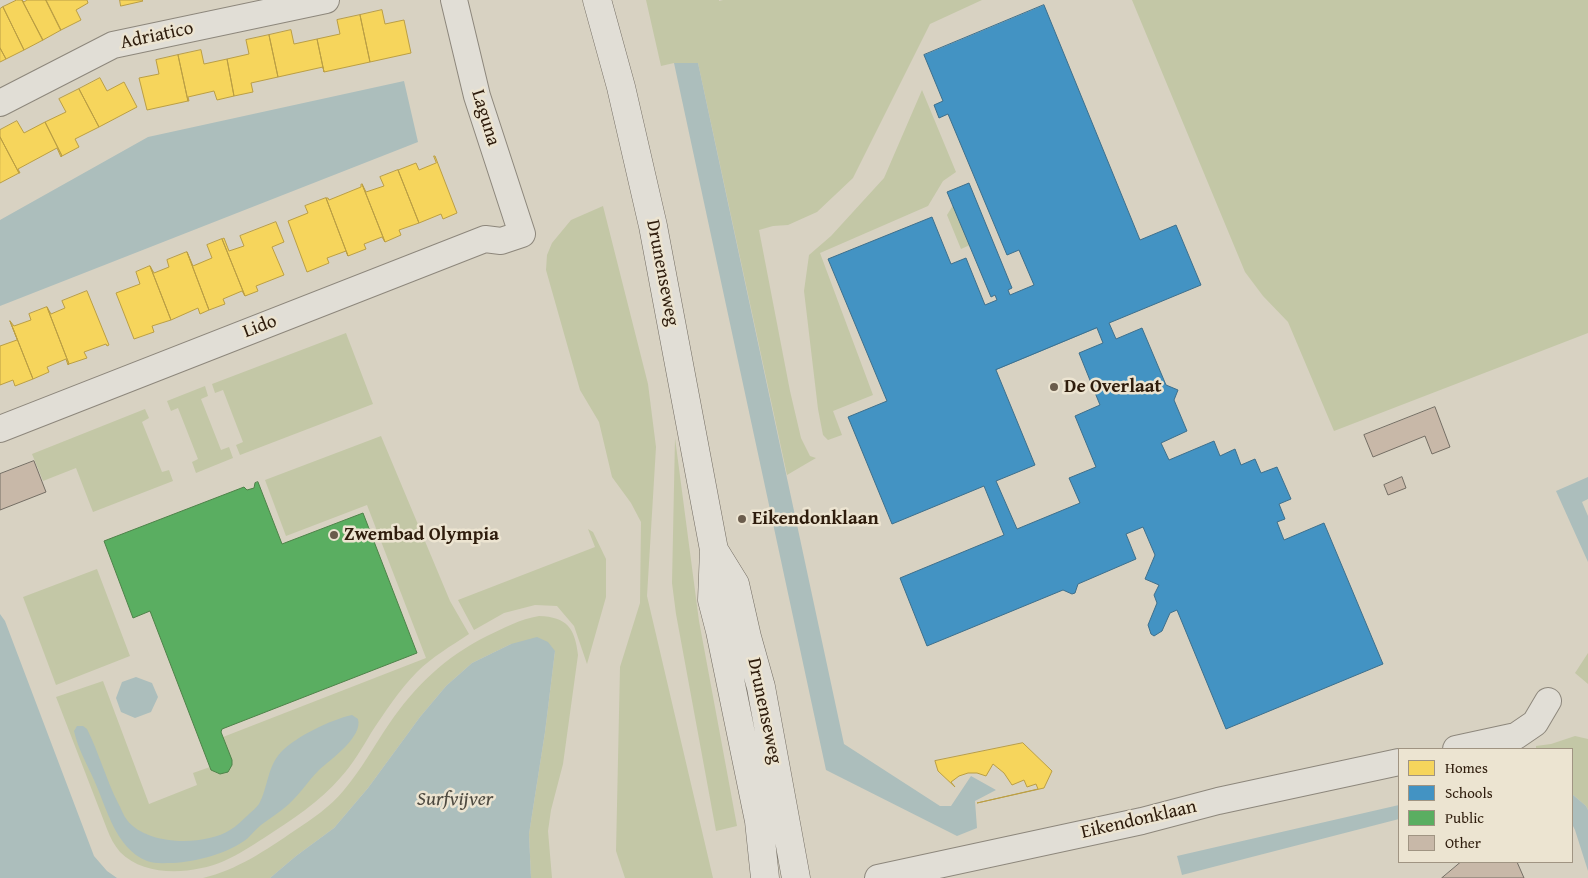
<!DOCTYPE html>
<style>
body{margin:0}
#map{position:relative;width:1588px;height:878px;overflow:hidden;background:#d8d2c2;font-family:"Gentium Book Plus",serif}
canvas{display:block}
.legend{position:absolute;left:1398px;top:748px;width:175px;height:115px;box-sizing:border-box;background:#ece4d1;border:1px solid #a09482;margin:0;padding:6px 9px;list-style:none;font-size:15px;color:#2e1c0c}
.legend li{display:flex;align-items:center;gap:10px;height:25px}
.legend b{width:25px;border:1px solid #a09482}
</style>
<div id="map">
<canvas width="1588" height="878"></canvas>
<ul class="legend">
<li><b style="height:14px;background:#f6d55c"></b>Homes</li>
<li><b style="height:14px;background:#4393c3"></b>Schools</li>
<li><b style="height:14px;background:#5aae61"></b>Public</li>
<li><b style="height:14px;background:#c8b8a8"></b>Other</li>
</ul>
</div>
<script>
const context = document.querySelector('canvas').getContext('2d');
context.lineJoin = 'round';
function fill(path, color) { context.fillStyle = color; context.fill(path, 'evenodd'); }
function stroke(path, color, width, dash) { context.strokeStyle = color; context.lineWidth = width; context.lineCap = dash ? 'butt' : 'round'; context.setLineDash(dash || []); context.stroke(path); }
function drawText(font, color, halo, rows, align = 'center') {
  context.font = font + ' "Gentium Book Plus",serif'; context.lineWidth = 5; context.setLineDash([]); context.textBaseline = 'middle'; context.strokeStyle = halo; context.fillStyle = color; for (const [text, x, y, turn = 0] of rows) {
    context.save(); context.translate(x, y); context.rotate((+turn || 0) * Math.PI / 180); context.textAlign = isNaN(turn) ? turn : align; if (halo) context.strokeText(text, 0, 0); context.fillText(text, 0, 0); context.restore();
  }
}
fill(new Path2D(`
 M646 0H719V1L723 0H982L930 24 853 178 817 212 788 225 773 226 759 230 790 391 801 438 810 456 816 458 787 475 698 63H674L661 66Z
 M1132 0H1588V333L1334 431 1288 322 1263 296 1245 272Z
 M922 90 956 172 943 181 928 206 820 253 873 395 833 411 842 435 828 440 823 435 818 409 804 291 809 255 831 236 884 178Z
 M955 202 970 245 961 249 947 215Z
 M603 206 648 384 656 447 647 596 713 878H625L616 851 620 667 640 603 641 522 631 503 612 477 599 422 580 390 546 270 547 255 552 243 571 220Z
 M346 333 373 404 240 455 236 445 243 442 223 390 215 393 212 384Z
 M205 386 208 396 201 399 221 450 229 447 233 458 196 473 192 462 198 459 178 408 171 411 167 401Z
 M145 409 149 418 142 422 162 472 169 470 173 481 93 512 76 468 43 481 32 454Z
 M381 436 450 601 469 634C451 646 432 657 417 672 399 690 385 712 371 733 362 748 353 764 341 777 320 802 291 820 264 838 251 846 238 855 224 861 194 874 145 878 120 852 114 845 110 837 107 829L56 697 103 681 149 804 197 785 193 773 210 767C216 777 227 775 232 765L223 737 426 658 367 505 286 536 265 480Z
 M675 438 699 621 737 826 716 831 676 614 672 583Z
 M588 529 593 532 606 559V597L587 664 574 626 557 606 535 605 504 613 474 630 458 600 595 547Z
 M97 569 130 656 56 685 23 597Z
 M539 616C567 617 575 628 578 655L563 764 551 810 548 831 552 878H531L529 834 545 732 555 651 511 644 472 663 446 686 420 717 368 788 334 828 296 856 270 878H203C237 870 266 850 294 831 312 819 330 807 344 790 361 770 374 746 389 724 415 686 445 657 487 636 504 628 520 619 539 616Z
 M1588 653V684L1575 673Z
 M1575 736 1588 739V810L1586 806 1572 794V749H1536V746L1551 744Z`), '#c3c7a6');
fill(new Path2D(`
 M674 63H698L844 744 940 806H951L971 776 996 790 975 801 977 828 957 836 826 770Z
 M404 81 418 142 0 306V220L148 137Z
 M1588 477V499L1582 502 1588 516V562L1556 491Z
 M0 614 5 621 94 856 107 871 117 878H0Z
 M537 637 548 642 555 651 545 732 529 834 531 878H270L296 856 334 828 368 788 420 717 446 686 472 663 511 644Z
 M136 677 152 683 158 697 151 712 135 718 121 712 116 698 122 682Z
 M352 715 358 719C363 737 331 759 319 770 308 781 300 794 289 804 280 812 270 818 261 825 256 829 252 834 248 838 230 853 196 862 173 863 165 863 154 864 147 861 115 848 107 808 94 780 87 764 78 749 74 731L77 726H83L87 729C99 753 106 779 118 803 121 808 123 815 127 820 147 846 205 846 230 830 237 826 242 820 248 815 251 812 256 808 259 804 268 788 267 767 281 752 297 736 330 720 352 715Z
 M1572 794 1586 806 1588 810V871L1575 830 1572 824Z
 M1399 805V819L1182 875 1177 856Z`), '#acbebc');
const homes = new Path2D(`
 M17 0H22L43 40 24 50 3 7Z
 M22 0 24 2 27 0H46L61 30 43 40Z
 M46 0H87L88 3 76 10 81 20 61 30Z
 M120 0H142L143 1 121 6Z
 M3 7 24 50 6 59 0 48V9Z
 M382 10 385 24 404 20 411 53 370 62 360 15Z
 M360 15 370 62 324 72 317 39 340 34 337 20Z
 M291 30 294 44 317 39 324 72 323 67 278 77 269 35Z
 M269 35 278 77 251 83 253 92 234 96 227 59 249 54 246 40Z
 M0 48 6 59 0 62Z
 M201 50 204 64 227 59 234 96 217 100 214 91 188 97 189 101H188L178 55Z
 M178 55 188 101 147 110 139 78 159 74 156 60Z
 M100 78 107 91 124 82 137 107 99 127 79 89Z
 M79 89 99 127 75 139 79 147 62 156 45 122 66 112 59 99Z
 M17 121 24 133 45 122 62 156 61 157 57 148 18 169 20 173H19L0 137V130Z
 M0 137 19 173 0 183Z
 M434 156H435L457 213 443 219 441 214 419 223 398 170 416 163 419 170 436 163Z
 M398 170 419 223 399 230 401 235 385 242 362 184 366 192 384 186 380 177Z
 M362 184 385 242 382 237 364 244 366 249 348 256 326 198H328L329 200 361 187V185Z
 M326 198 348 256 346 251 327 258 329 263 307 272 288 221 308 213 305 206Z
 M276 222 284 242 272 247 284 275 256 286 258 291 245 296 222 239 224 238 229 251 244 246 240 236Z
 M222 239 245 296 242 291 223 299 225 304 209 310 187 252 193 266 212 258 207 245Z
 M187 252 209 310 200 314 198 308 171 320 150 266 154 273 169 267 167 260Z
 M150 266 171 320 152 326 154 332 134 339 116 293 140 284 136 272Z
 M87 291 109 345 107 346 106 344 84 352 87 358 69 364 47 307 51 314 65 308 62 301Z
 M47 307 69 364 68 365 66 359 47 367 49 372 33 379 10 321 14 326 31 320 29 314Z
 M10 321 33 379 15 386 13 380 0 385V346L17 340Z
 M1023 743 1052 771 1044 788 977 803 1038 789 1036 784 1027 787 1024 780 1012 785 1004 773 993 764 986 776 977 773H968L959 776 951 782 955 787 938 771 935 761Z`);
fill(homes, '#f6d55c');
stroke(homes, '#ba9e44', 1);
const schools = new Path2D(`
 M1044 5 1140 240 1176 225 1201 285 1109 323 1116 339 1142 328 1166 385 1178 390 1174 400 1187 431 1161 443 1169 460 1214 441 1220 456 1235 449 1241 465 1255 459 1261 473 1277 467 1291 499 1279 504 1285 519 1277 522 1284 540 1324 523 1383 664 1226 729 1177 610 1170 613 1162 631 1154 636 1151 634 1148 625 1157 603 1154 595 1159 585 1145 579 1155 555 1143 527 1126 534 1136 559 1078 584 1075 593 1072 594 1063 590 927 646 900 578 1004 535 984 486 892 524 848 417 887 401 828 259 932 217 951 264 966 258 985 305 997 300 995 295 991 297 947 192 969 183 1012 288 1008 290 1010 295 1034 285 1019 250 1007 255 948 114 939 118 934 105 943 101 924 55ZM1097 328 1103 343 1079 353 1100 405 1075 416 1096 467 1069 478 1080 503 1017 529 996 481 1035 465 996 370Z`);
fill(schools, '#4393c3');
stroke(schools, '#3d6f8c', 1);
const public = new Path2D(`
 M258 482 282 544 363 513 417 653 222 729 221 732 232 760V765L228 772 220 774 211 770 150 611 133 618 104 541 244 487 247 490 254 488 255 483Z`);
fill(public, '#5aae61');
stroke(public, '#4d8248', 1);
const building = new Path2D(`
 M1435 407 1450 447 1432 454 1425 436 1373 457 1364 435Z
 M34 461 46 492 0 510V474Z
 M1402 477 1406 488 1388 495 1384 485Z
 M1461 862H1517L1524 878H1442Z`);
fill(building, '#c8b8a8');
stroke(building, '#746e64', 1);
const street = new Path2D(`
 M0 103 113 45 326 0
 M0 429 485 239 501 241 522 234 477 96 454 0
 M1456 749 1516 736 1535 723 1548 701
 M878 878 1142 821 1218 801 1399 762`);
const secondary = new Path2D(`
 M597 0 621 87 653 226 714 550 712 600 720 631 759 821 765 878
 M714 550 735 584 747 637 761 687 796 878`);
stroke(street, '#8d877c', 28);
stroke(secondary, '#746e64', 29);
stroke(street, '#e1ded6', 26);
stroke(secondary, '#e1ded6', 28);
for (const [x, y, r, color] of [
 [1054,387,5,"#6a5c4c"],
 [742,519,5,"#6a5c4c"],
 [334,535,5,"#6a5c4c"]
]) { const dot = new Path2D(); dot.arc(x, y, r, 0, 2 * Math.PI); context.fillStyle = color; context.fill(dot); stroke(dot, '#ece4d1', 2); }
drawText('19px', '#2e1c0c', '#ece4d1', [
 ["Adriatico",157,36,-12],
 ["Laguna",485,118,73],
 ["Drunenseweg",662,273,79],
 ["Lido",260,327,-21],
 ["Drunenseweg",764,711,78],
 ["Eikendonklaan",1139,820,-13]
]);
drawText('bold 19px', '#2e1c0c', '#ece4d1', [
 ["De Overlaat",1064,387],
 ["Eikendonklaan",752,519],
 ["Zwembad Olympia",344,535]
], 'left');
drawText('italic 20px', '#4e4a40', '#ece4d1', [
 ["Surfvijver",455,800]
]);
</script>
